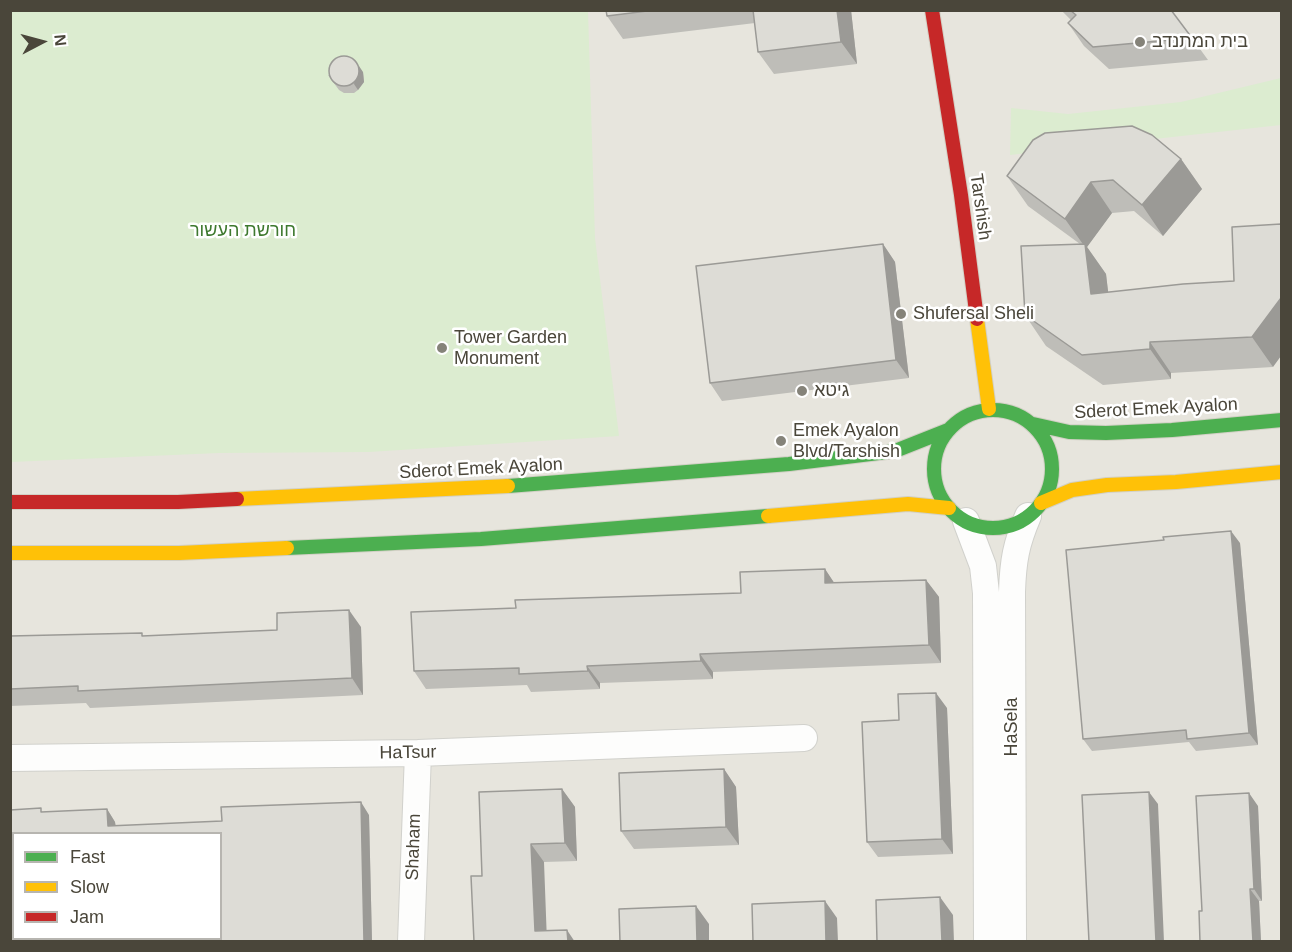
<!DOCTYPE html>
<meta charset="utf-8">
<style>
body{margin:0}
#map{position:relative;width:1292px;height:952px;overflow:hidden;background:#f3f3ee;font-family:Arial,sans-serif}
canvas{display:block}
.frame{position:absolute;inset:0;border:12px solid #4a463a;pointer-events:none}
.legend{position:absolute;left:12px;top:832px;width:210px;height:108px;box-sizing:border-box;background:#fff;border:2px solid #b7b5b0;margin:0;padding:8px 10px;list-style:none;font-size:18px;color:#4a463a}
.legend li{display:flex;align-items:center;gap:12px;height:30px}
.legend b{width:30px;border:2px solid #b7b5b0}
.north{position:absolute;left:12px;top:12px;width:60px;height:60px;-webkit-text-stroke:4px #fff;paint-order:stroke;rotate:84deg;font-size:16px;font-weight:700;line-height:24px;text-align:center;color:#4a463a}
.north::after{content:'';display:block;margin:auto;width:21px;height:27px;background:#4a463a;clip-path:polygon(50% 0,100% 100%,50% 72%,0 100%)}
</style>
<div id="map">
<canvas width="1292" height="952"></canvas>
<div class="frame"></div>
<ul class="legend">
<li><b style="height:8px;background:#4caf50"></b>Fast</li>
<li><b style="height:8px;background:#ffc107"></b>Slow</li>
<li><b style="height:8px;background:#c62828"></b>Jam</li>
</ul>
<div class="north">N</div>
</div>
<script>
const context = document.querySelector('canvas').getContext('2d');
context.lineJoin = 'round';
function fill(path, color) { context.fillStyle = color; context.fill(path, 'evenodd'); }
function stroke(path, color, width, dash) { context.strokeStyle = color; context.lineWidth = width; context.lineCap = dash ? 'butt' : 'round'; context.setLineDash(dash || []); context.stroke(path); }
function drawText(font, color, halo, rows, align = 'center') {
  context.font = font + ' Arial,Heebo,sans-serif'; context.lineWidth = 5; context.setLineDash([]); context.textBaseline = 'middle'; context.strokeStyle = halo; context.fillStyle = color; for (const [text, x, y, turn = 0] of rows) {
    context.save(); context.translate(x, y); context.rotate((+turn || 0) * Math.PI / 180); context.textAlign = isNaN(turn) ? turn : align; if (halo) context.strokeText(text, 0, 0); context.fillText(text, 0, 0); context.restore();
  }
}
fill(new Path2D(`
 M10 11H1281V941H11ZM14 834H220V938H14Z`), '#e7e5dd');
fill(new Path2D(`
 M10 11H588L595 238 619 436 369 452 219 453 11 462Z
 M1281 78V125L1010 155 1011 108 1068 114 1181 102Z`), '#dcecd0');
const street = new Path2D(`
 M966 521 983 566 986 593 987 942
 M10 758 418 753 804 738
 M411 942 418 753
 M1013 942 1012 592C1013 561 1016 544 1028 516`);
const fast = new Path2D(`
 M934 469a59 59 0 1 1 118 0a59 59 0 1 1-118 0Z
 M1033 424 1069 432 1106 433 1172 430 1282 420
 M508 486 789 464 895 451 948 430
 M287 548 481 539 768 516`);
const slow = new Path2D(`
 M977 319 989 409
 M237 499 508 486
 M1041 503 1072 490 1107 485 1176 482 1282 472
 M768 516 908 504 949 508
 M10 553H179L287 548`);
const jam = new Path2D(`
 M932 10 961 195 977 319
 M10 502H178L237 499`);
stroke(street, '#d1d1cc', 28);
stroke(fast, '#d2d0c5', 16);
stroke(slow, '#d2d0c5', 16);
stroke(jam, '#d2d0c5', 16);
stroke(street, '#fdfdfc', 26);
stroke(fast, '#4caf50', 14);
stroke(slow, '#ffc107', 14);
stroke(jam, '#c62828', 14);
fill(new Path2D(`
 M606 10H851L857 64 774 74 758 52 755 23 623 39 607 16Z
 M1061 10H1172L1171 11 1192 38 1208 60 1109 69 1084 46 1068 23 1071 20Z
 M363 72 364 82 358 90 354 93H344L339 90 328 75Z
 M1181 159 1202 189 1163 236 1134 211 1112 213 1087 247 1106 274 1108 292 1234 281 1273 367 1171 373V379L1103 385 1046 346 1025 315 1080 244 1028 206 1007 176Z
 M883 244 895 262 909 378 722 401 710 383Z
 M1240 543 1258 745 1196 751 1189 742 1092 751 1083 739Z
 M825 569 834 583 926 580 939 597 941 663 713 672V679L600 683V689L531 692 527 685 426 689 414 671 516 608 741 593Z
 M361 627 363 695 90 708 86 703 10 706V636H144Z
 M947 708 953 854 878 857 867 842 899 720Z
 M724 769 736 787 739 845 634 849 621 831Z
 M562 789 575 807 577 861 544 862 474 942 482 876Z
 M1258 806 1262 901H1259L1261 942H1200L1202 911Z
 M107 809 115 822 116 826 369 815 372 942H10L220 939V834H14V870H10V810L44 812Z`), '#bebdb8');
fill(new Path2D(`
 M837 10H851L857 64 841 42Z
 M359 66 363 72 364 82 358 90 354 84Z
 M1181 159 1202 189 1163 236 1142 205Z
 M1091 182 1112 213 1087 247 1106 274 1112 324 1091 294 1085 247 1065 219Z
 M883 244 895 262 909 378 896 360Z
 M1281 298V356L1273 367 1252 337Z
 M1150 342 1171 373V379L1150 349Z
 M1231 531 1240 543 1258 745 1249 733Z
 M825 569 837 587 825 583Z
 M926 580 939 597 941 663 929 645Z
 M349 610 361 627 363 695 352 678Z
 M700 654 713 672V679L701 661Z
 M587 666 600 683V689L588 671Z
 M936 693 947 708 953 854 942 839Z
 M724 769 736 787 739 845 726 827Z
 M562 789 575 807 577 861 565 843Z
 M1149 792 1158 804 1164 942H1156Z
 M1249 793 1258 806 1262 901 1254 889Z
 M361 802 369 815 372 942H364Z
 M107 809 115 822 116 834 108 826Z
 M531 844 544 862 547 942 535 931Z
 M1250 889 1259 901 1261 942H1253Z
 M940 897 953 915 954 942H942Z
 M825 901 837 918 838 942H826Z
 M696 906 709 924V942H697Z
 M567 930 575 942H568Z`), '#9b9a96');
const building = new Path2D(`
 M606 10H655L607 16Z
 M753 10H837L841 42 758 52Z
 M1070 10H1171L1192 38 1093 47 1068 23 1076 15Z
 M329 71a15 15 0 1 1 30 0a15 15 0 1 1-30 0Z
 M1132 126 1152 135 1181 159 1142 205 1113 180 1091 182 1065 219 1007 176 1033 140 1045 133Z
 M1281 224V298L1252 337 1150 342V349L1082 355 1025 315 1021 246 1085 244 1091 294 1183 284 1234 281 1232 227Z
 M883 244 896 360 710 383 696 266Z
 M1231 531 1249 733 1187 739 1186 730 1083 739 1066 550 1164 540 1163 537Z
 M825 569V583L926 580 929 645 700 654 701 661 587 666 588 671 519 674V668L414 671 411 612 516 608 515 600 741 593 740 572Z
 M349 610 352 678 78 691V686L10 689V636L142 633V636L277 630V613Z
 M936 693 942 839 867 842 862 722 899 720 898 694Z
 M724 769 726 827 621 831 619 773Z
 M562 789 565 843 531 844 535 931 567 930 568 942H474L471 876H482L479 792Z
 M1149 792 1156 942H1089L1082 795Z
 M1249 793 1254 889H1250L1253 942H1200L1199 911H1202L1196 796Z
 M361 802 364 942H10V917H14V939H220V834H14V857H10V810L41 808V812L107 809 108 826 222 821 221 807Z
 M940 897 942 942H877L876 900Z
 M825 901 826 942H753L752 904Z
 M696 906 697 942H620L619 909Z`);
fill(building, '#dddcd6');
stroke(building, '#9b9a96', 1.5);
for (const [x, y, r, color] of [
 [1140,42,6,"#858379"],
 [901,314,6,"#858379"],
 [442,348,6,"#858379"],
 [802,391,6,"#858379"],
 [781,441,6,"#858379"]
]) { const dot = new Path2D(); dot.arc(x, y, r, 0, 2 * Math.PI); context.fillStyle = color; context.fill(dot); stroke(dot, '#fff', 2); }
drawText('18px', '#4a463a', '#fff', [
 ["בית המתנדב",1152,42],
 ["Shufersal Sheli",913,314],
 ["Tower Garden",454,338],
 ["Monument",454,359],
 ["גיטא",814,391],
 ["Emek Ayalon",793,431],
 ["Blvd/Tarshish",793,452]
], 'left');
drawText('18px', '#4a463a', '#fff', [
 ["Tarshish",980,207,82],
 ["Sderot Emek Ayalon",1156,409,-3],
 ["Sderot Emek Ayalon",481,469,-3],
 ["HaSela",1012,727,-90],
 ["HaTsur",408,753,-1],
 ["Shaham",414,847,-88]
]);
drawText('18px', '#3e792f', '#fff', [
 ["חורשת העשור",243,231]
]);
</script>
